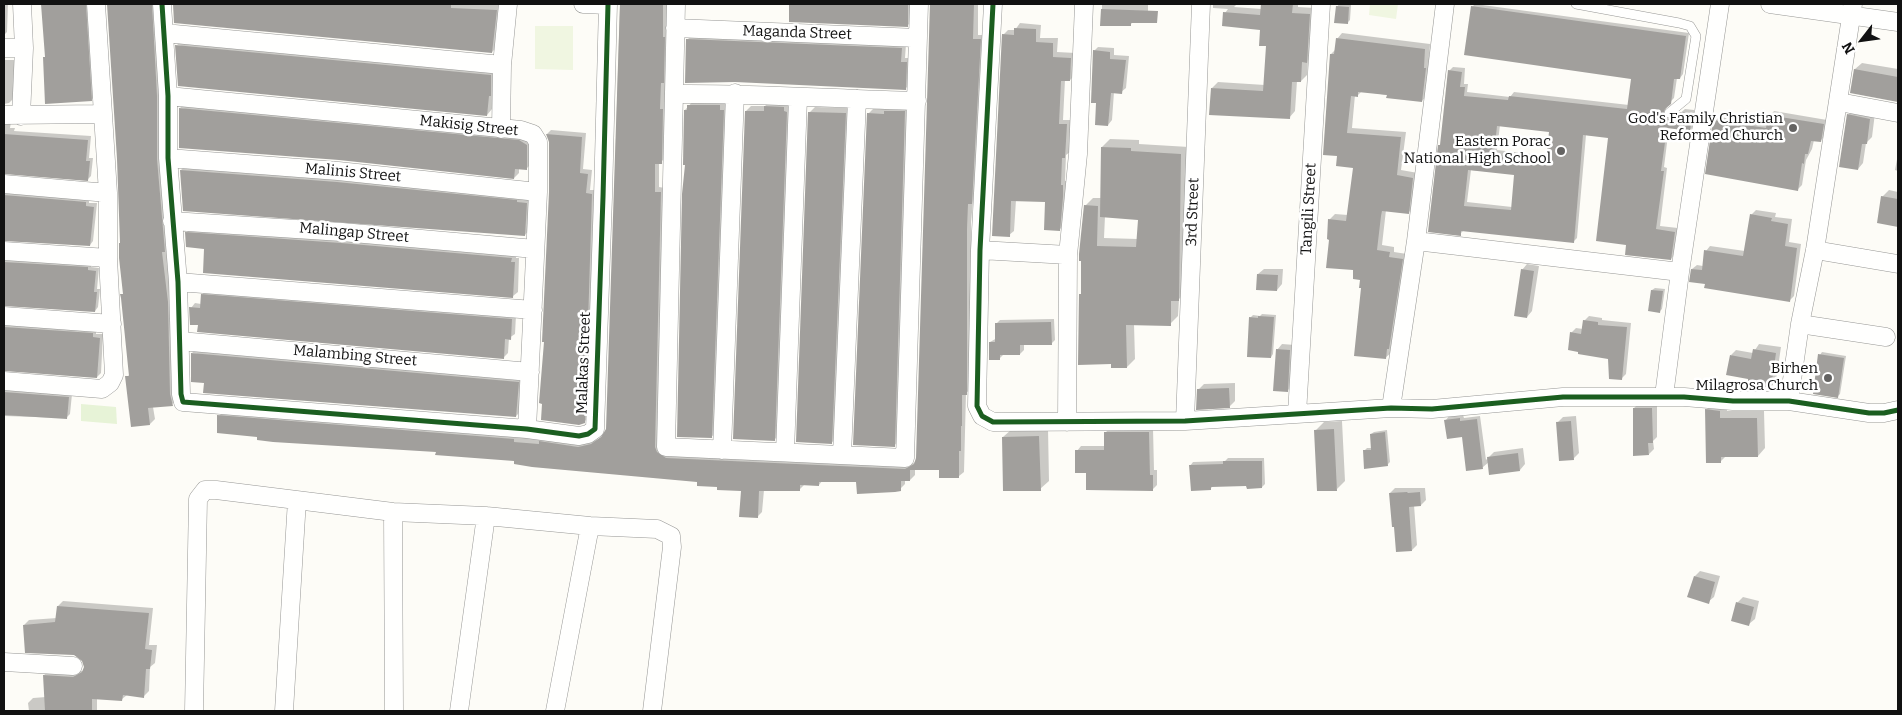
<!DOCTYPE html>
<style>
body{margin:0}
#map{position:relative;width:1902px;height:715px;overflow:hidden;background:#fdfcf7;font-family:Bitter,serif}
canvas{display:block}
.frame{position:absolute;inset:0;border:5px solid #111;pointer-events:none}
.north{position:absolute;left:1837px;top:15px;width:50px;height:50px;-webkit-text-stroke:4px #fff;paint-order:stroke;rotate:240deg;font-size:14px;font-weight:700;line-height:20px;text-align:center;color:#111}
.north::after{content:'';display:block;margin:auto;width:18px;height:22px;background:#111;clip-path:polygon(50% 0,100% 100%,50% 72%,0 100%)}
</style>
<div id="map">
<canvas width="1902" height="715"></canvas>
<div class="frame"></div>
<div class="north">N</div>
</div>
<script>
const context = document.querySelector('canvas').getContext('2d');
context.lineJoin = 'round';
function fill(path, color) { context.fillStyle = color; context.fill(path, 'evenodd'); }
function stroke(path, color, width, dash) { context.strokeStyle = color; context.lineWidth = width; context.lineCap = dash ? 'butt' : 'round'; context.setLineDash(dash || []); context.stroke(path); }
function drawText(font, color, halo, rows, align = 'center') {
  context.font = font + ' Bitter,serif'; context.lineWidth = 5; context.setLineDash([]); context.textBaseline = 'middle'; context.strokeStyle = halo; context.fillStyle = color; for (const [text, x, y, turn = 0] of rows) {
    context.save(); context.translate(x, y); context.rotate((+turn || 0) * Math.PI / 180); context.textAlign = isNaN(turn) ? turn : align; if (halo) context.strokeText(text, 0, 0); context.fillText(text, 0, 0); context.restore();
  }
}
fill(new Path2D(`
 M81 404 116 407 117 424 81 421Z`), '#e7f3d7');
fill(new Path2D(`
 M1370 4H1398L1396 19 1369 15Z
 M535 26H573V70L535 69Z`), '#f0f6e1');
fill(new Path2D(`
 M4 4H8L7 32 4 35Z
 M42 4H90L96 95 91 100 44 58 46 56Z
 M108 4H156L177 400 172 404 153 407 155 419 150 424 132 426 127 377 130 374 122 295 124 293 119 159Z
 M178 4H501L497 47 492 52 175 7Z
 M620 4H668V77L665 80V104H667L666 158 659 163V187L665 188 661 446 910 464 914 463 917 459 929 101 930 4H978V35H985L976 198 973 201 971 223V389L966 393 964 472 959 476 941 469H915V475L910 480H905V484L900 489 858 481H822L819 485H804L799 490H764L762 512 757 517 742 490 699 481 437 450 258 436 219 416 224 411 519 434 518 437 584 442 597 440 604 435 607 430Z
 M790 4H913L912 21 907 26 790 21Z
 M1102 4H1148V18L1134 21 1130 25H1102Z
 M1213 4H1237L1234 7 1262 9V4H1298V7L1315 8 1312 56 1308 61 1307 75 1301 81H1297L1295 111 1289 118 1212 88 1218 82 1265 85 1267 45 1262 29 1225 13 1228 9 1213 8Z
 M1339 4 1351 5 1350 20 1347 23 1337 7Z
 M1475 4 1689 33 1683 74 1680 78H1677L1674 98 1668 104 1666 109 1671 116 1678 115 1685 109 1694 110V113H1696L1694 126 1690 130 1669 127 1664 167 1667 168 1660 226 1678 228 1674 255 1671 259 1628 244 1610 137 1586 135 1577 238 1573 242 1464 230 1460 234 1441 144 1449 71 1453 67 1465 68 1464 84H1468L1467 92 1510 97 1514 92 1629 105 1632 78 1472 7ZM1500 125 1550 131 1548 156 1497 150ZM1471 170 1516 174 1512 207 1467 202Z
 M1020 23 1041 25 1040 38H1058L1057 52 1076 53 1075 75 1070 80H1065L1063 120H1071L1070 152 1066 155 1065 181H1068L1064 225 1059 230 1046 201 1016 200 1014 231 1009 235 1003 35 1008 30H1015Z
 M1342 33 1430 44 1429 63H1431L1427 95 1422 101 1362 91 1357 96 1355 95 1352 128 1406 132 1401 170 1418 173 1413 208 1408 213 1386 210 1382 245 1394 247V252L1407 254 1391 353 1385 358 1362 287 1361 278 1330 239 1329 220 1335 214 1348 215 1354 166 1338 155 1331 54 1336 49 1337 39Z
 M692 35 906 44 905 58H911L910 84 905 89 687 40Z
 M182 40 496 70 492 109 487 115 177 45Z
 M1098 47 1114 48V55L1129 56 1126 88 1121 92H1114L1112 120 1108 125 1097 102 1094 51Z
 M4 54V60H15L13 99 9 103 4 104Z
 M1862 63 1898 69V101L1851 92 1855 69Z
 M694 100H725V105H728L717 432 711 437 687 164 685 110Z
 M770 101 788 102V107H792L779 435 774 440 746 111 751 106H765Z
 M185 103 524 136 532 140V163L527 168H519V173L514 178 180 108Z
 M890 106 910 107 899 440 894 446 868 114 873 109H887Z
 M815 107 850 108 837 438 831 443 809 113Z
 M1854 109 1875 113 1872 137 1866 143 1863 163 1858 169 1848 115Z
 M1774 111 1827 120 1825 136 1820 141 1814 140 1812 149 1806 160 1802 185 1797 190 1715 121 1719 117 1768 124 1770 116Z
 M4 121 11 122 10 128H15L14 131 91 136 89 158H93L91 176 88 179 4 172Z
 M551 130 586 133 583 169 592 170 590 190H596L588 418 584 422 545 341 550 192V142L547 134Z
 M1110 139 1139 140V144L1189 147 1186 292 1179 299 1178 316 1170 324H1134L1135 359 1127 367 1080 295 1082 293 1085 206 1093 198H1101L1102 147ZM1105 216 1139 219 1138 239 1104 238Z
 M1898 154V171L1895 170Z
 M185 166 342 178 531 199 529 230 525 235 184 210 181 170Z
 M4 190 89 198V203H97L93 241 90 245 4 239Z
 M1889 190 1898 192V226L1878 222 1882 197Z
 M1756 210 1776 213 1775 217 1792 219 1789 242 1801 244 1794 296 1789 301 1706 283 1692 269 1697 265 1703 266 1706 251 1710 246 1745 251 1751 215Z
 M191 228 516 253V258H519L518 292 513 296 206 248 186 233Z
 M4 257 91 264V267L99 268 97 289H100L98 307 95 311 4 304Z
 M1527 264 1539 266 1532 311 1527 317 1522 270Z
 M1264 269H1283L1282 284 1277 290 1258 274Z
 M1655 288 1665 289 1662 309 1660 311 1652 290Z
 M206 290 516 315 515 334 509 338 508 353 503 358 199 324 191 308 195 303 201 304 202 295Z
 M1262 314 1276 315 1273 354 1271 357 1250 318 1253 315 1260 316Z
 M1589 316 1602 318V320L1631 323 1626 374 1622 378 1610 358 1571 333 1576 328 1583 329 1584 321Z
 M1054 319 1055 340 1051 344H1024V350L1020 354 1003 355 999 359 990 342 997 338 996 324 1000 320Z
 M4 322 96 330V334H103L101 373 97 377 4 370Z
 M1282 344 1295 345 1293 385 1287 391 1277 350Z
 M1759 344 1781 347 1776 381 1771 387 1731 355 1736 350 1753 353Z
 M197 348 523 377 521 411 516 416 192 353Z
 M1822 352 1846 356 1840 394 1838 396 1820 355Z
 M1235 383V401L1230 406 1198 390 1204 384Z
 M4 387 72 394 70 414 66 418 4 416Z
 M1714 402 1727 404V411H1764L1765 448 1758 456H1726L1721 461 1706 410Z
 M1639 403H1657V437L1653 441 1654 449 1649 454 1634 408Z
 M1463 415 1464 418 1480 416 1486 460 1494 452 1523 448 1525 464 1520 470 1489 462 1483 467 1467 469 1463 436 1446 420 1449 416Z
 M1576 416 1579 453 1573 459 1558 422 1563 417Z
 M1342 421 1345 481 1337 489 1315 431 1324 422Z
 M1048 428 1049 481 1040 489 1003 437 1012 429Z
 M1110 428H1153L1154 470H1157V485L1152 490 1087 472 1077 451 1081 446H1105V433Z
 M1387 430 1390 462 1387 465 1364 451 1367 448H1372L1371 434 1374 432Z
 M1228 458H1264L1265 484 1262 487 1248 485 1213 486 1210 489 1190 466 1193 462 1225 461Z
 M1395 488H1425L1426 500 1421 505H1414L1417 545 1412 550 1390 493Z
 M1700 571 1720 576 1714 597 1708 602 1695 576Z
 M1743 597 1759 601 1755 619 1749 624 1737 603Z
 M63 601 153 608 149 645H157L155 663 150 667 149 691 144 696 127 695 122 699 97 698V711H29L28 703 33 698 46 697 44 675 49 671H83L85 666 80 656 24 625 29 620 57 618 58 606Z`), '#0003');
fill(new Path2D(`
 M41 4H86L92 101 45 104 43 57H45Z
 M107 4H152L157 96V159L165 252H162L168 302 170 394 173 406 148 408 150 425 131 427 125 376H129L121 298 120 294H123L119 258V243H120L117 159Z
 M173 4H451V8L497 10 492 53 174 23Z
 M620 4H663V37H665L664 83H661L660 109H663L662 164H655V192H661L655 447 657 452 666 458 905 469 914 464 916 458 930 4H974L973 39H981L972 204H968L967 229V395H962V426H961V451H959V478H939V470H910V481H901V491L895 492 857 494 856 482H819V486L800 485V491H759L758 518 739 517 741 491 717 490V487L697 486V482L532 467 514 464V461L435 455 436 452 273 442 257 440V437L217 433V415L514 439V442L539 444V441L578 447 591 444 601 437 606 429Z
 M789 4H908V27L789 22Z
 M1261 4H1293L1292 13 1310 14 1307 63 1302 62 1301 82H1292L1290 119 1209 115 1211 88 1263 91 1266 46H1259L1260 30 1222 26 1223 12 1260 15Z
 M1336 6 1349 7 1348 24 1334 23Z
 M1471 6 1686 36 1680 79H1674L1671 104 1665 109 1663 114 1667 119 1673 118 1680 112 1691 113 1690 117H1692L1690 131 1667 128 1661 171H1664L1656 229 1675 232 1671 260 1625 255 1626 245 1596 241 1608 138 1583 135 1574 243 1461 231V236L1428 232 1438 145H1440L1448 70 1462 72 1460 87H1465L1464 96 1508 100 1509 96 1627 109 1631 79 1464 55ZM1497 126 1549 132 1546 159 1494 154ZM1468 170 1514 175 1511 210 1464 206Z
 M1101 9 1158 11 1157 23H1131V26H1100Z
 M1014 28 1036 29V42L1053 43V57L1071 58 1070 81H1061L1059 124H1067L1065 158H1062L1061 185H1063V197L1060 231 1044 230 1045 202 1011 201 1010 237 992 236 1002 34 1014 35Z
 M1336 38 1425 49 1424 68H1426L1422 102 1386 98 1387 95 1358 92V97L1351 96 1347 133 1401 137 1397 175 1413 178 1409 214 1382 211 1381 216 1377 250 1390 252 1389 257 1403 259 1389 349H1387L1386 359 1354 356 1361 288H1359L1360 280 1353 279V270L1326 268 1329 240 1327 239 1328 219 1346 221 1353 168 1336 166 1337 156 1323 155 1330 54H1334Z
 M686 39 902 48 901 62H907L906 90 735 82 685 83Z
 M175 45 491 75V96H489L487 116 178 86Z
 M1093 50 1110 52V59L1126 60 1122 94 1111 93 1108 126 1095 125 1096 103H1091Z
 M1854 69 1898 77V102L1850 93Z
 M687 105H720V110H724L712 438 677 437 682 194 685 165H683L684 110H687Z
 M764 106 784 107V111L787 112 775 441 733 439 745 111H764Z
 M179 108 519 140 527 145V170L515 169 514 179 339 160 179 148Z
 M884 111H905L895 447 853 445 867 113 884 114Z
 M808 112 846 113 832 444 796 442Z
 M1847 114 1870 119 1867 144H1862L1858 170 1839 167Z
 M1768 115 1824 124 1821 142 1811 141 1808 154H1805L1804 164 1802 163 1798 191 1705 174 1713 120 1766 128Z
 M4 134 88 140 86 161H90L88 181 4 174Z
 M546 134 582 137 580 173 588 174 586 193 592 194 585 423 579 425 541 420 542 404 539 403 544 342H542L549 192V142Z
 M1101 147 1131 148V151L1181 154 1179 301H1171V326L1126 325 1127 368H1111V364L1078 365 1079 294H1081V261H1079V254L1084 205 1098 206 1097 246 1136 247 1138 220 1100 217Z
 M180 170 337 182 517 200V202L527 203 525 236 183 211Z
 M4 195 86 202V206L94 207 90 246 4 241Z
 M1881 196 1898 199V227L1877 223Z
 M1750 214 1772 218 1771 221 1788 224 1785 246 1797 248 1790 302 1704 288 1705 284 1689 282 1691 269 1702 270 1704 250 1743 256Z
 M185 232 341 243 512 258 511 262H515L513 298 203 273 204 249 186 247Z
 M4 262 88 267V270L96 271 94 292H97L95 312 4 306Z
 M1521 269 1534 271 1527 318 1514 316Z
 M1257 274 1278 275 1277 291 1256 290Z
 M1651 290 1663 291 1660 313 1648 311Z
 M201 294 512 319 511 340 505 339 504 359 197 332 198 325H190L189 307 200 308Z
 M1258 316 1274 317 1271 358 1247 357 1249 317 1258 318Z
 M1583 320 1598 322V325L1627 327 1622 380 1609 379 1608 359 1578 354V352L1568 350 1570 332 1581 334Z
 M1051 322 1052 345H1020V355H1000V360H989V342H995V323Z
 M4 327 93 333V337L100 338 97 378 4 371Z
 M1276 349 1290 350 1288 392 1273 391Z
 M1753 349 1776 353 1771 388 1748 385V379L1726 375 1730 355 1751 359Z
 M191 353 519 382 516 417 203 393 204 383 191 382Z
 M1818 354 1844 358 1838 398 1813 394Z
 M1229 388 1230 408 1196 410 1197 389Z
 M4 392 69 397 67 419 4 415Z
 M1633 408H1652L1653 443H1648L1649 455 1633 456Z
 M1705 409 1720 411V418H1757L1758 457H1721V463H1706Z
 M1460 418V421L1477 419 1483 469 1466 471 1462 437 1447 439 1444 420Z
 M1571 421 1574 460 1559 461 1556 422Z
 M1334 429 1337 491H1317L1314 430Z
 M1104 432H1149L1150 475H1153V491L1086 490V473H1075V450H1104Z
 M1385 432 1388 466 1364 469 1363 450H1371L1370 434Z
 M1039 436 1041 491H1003L1002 437Z
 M1518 453 1520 471 1489 475 1487 457Z
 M1223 461H1262V488L1247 489 1246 486 1211 487V490L1191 491 1189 465 1223 464Z
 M1407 492 1408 493 1420 492 1421 506 1409 507 1412 551 1396 552 1394 527H1392L1389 493Z
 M1694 576 1715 582 1709 604 1687 597Z
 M1736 602 1754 607 1749 626 1731 621Z
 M57 606 149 613 145 649 152 650 150 669H146L144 698 123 695 122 701 92 699V711H45L43 675 73 677 82 672 84 667 82 661 74 655 25 653 23 625 55 622Z`), '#a19f9c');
const service = new Path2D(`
 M1576 4 1679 23 1690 26 1696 36 1686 99 1669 113`);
const minor = new Path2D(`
 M162 4 168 96V158L178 282 181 394 183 402 527 429 579 436 588 434 595 429 603 197 608 4
 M583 4 608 5
 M676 4 666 447 905 458 919 4
 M993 4 980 250 977 406 982 416 993 422 1185 421 1391 408 1432 409 1563 397H1684L1733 401H1789L1869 413H1884L1898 410
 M1770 4 1898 22
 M675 28 918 38
 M164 33 502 65
 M4 48H24
 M674 94C755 93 836 99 917 101
 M168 96 521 130 533 134 538 142V192L527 429
 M1839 102 1898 113
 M4 115 102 114
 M21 116 24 48 22 4
 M501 129 502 65 508 4
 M168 158 338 171 538 192
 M4 184 108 193
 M172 221 342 232 535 249
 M1416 241 1680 272
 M980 250 1068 255
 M1815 250 1898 264
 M4 251 108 258
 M178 282 533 310
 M4 316 112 324
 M1800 324 1886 337
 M180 341 530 372
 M4 381 102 389 110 383 114 375 108 258V193L96 4
 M1664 396 1680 272 1720 4
 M1789 401 1800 324 1815 250 1853 4
 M1391 408 1416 241 1445 4
 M1297 414 1321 4
 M1185 421 1201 4
 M1067 422 1068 255 1078 154 1084 4
 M722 450 735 93
 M785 452 798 98
 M842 455 857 99
 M393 512 394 711
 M4 662 73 666
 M194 711 198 499 205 490H216L393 512 486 516 590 526 657 529 671 536 672 547 652 711
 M284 711 297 500
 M459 711 486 516
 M555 711 590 526`);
stroke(service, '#979795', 10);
stroke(minor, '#979795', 19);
stroke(service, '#fffffe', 9);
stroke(minor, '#fffffe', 18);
stroke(new Path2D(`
 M162 4 168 96V158L178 282 181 394 183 402 527 429 579 436 588 434 595 429 603 197 608 4
 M993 4 980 250 977 406 982 416 993 422 1185 421 1391 408 1432 409 1563 397H1684L1733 401H1789L1869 413H1884L1898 410`), '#1b5e20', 5);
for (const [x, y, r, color] of [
 [1793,128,5,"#646362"],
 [1561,151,5,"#646362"],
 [1828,378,5,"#646362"]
]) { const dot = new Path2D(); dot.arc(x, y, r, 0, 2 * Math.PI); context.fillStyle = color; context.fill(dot); stroke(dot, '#fff', 2); }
drawText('15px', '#111', '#fff', [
 ["Maganda Street",797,33,2],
 ["Makisig Street",469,126,6],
 ["Malinis Street",353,173,5],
 ["Tangili Street",1309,209,-87],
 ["3rd Street",1193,212,-88],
 ["Malingap Street",354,233,5],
 ["Malambing Street",355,356,5],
 ["Malakas Street",584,363,-88]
]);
drawText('15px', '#111', '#fff', [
 ["God's Family Christian",1783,119],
 ["Reformed Church",1783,136],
 ["Eastern Porac",1551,142],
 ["National High School",1551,159],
 ["Birhen",1818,369],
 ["Milagrosa Church",1818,386]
], 'right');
</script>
